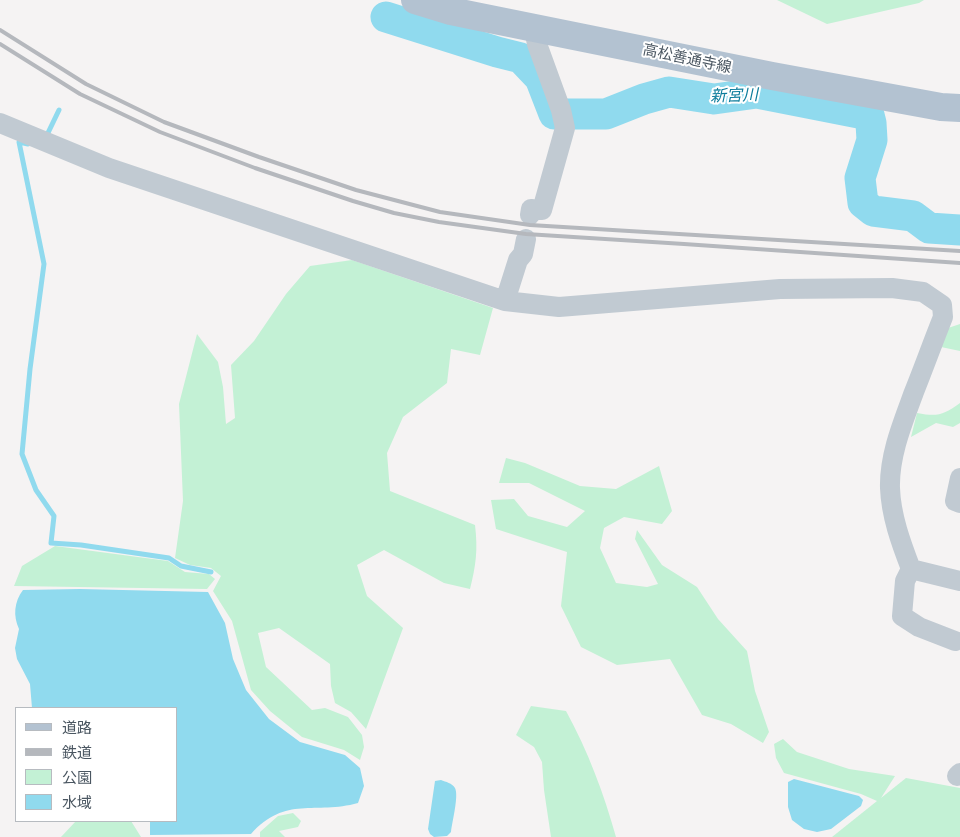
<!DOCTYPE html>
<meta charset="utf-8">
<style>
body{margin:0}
#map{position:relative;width:960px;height:837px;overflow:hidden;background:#f5f3f3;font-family:Figtree,"Noto Sans JP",sans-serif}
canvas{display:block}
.legend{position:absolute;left:15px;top:707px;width:162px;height:115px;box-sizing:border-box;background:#fff;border:1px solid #b7bbc0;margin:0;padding:6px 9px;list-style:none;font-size:15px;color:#4a5661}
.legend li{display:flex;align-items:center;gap:10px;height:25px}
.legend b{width:25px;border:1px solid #b7bbc0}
</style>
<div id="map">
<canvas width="960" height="837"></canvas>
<ul class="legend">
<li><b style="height:6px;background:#b3c2d1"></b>道路</li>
<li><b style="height:6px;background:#b5b8bd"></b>鉄道</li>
<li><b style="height:14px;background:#c3f1d5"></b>公園</li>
<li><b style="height:14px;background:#90daee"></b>水域</li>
</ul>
</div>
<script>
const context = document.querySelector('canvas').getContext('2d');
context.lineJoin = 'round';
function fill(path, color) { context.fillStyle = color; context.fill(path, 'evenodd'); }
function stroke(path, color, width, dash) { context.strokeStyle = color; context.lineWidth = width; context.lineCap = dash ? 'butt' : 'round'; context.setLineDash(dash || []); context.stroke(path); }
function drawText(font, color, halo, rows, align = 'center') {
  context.font = font + ' Figtree,"Noto Sans JP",sans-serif'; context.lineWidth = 4; context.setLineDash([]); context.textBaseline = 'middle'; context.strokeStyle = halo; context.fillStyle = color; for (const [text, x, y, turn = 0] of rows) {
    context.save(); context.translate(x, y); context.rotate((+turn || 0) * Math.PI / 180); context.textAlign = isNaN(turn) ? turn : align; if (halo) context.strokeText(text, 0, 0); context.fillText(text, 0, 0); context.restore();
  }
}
fill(new Path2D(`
 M777 0H924L919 3 827 24Z
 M352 260 493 308 480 355 451 349 447 383 403 417 387 453 390 491 475 525C478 550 476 565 470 589L444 583 384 550 357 565 367 596 403 628 366 729 351 712 335 703 331 686 330 664 279 628 258 633 266 667 312 710 325 708 348 717 362 735 364 747 360 760 344 750 302 737 270 711 251 690 232 621 213 591 221 576 211 568 190 565 175 558 183 501 179 404 197 334 218 362 223 387 226 424 235 418 231 365 254 341 286 294 310 266Z
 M960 324V351L941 347 948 328Z
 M960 403V423L953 427 936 423 911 437 917 413C938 417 943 415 960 403Z
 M506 458 525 463 580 486 616 489 659 466 672 511 662 524 624 517 604 528 600 548 616 583 647 587 658 584 635 539 637 530 662 565 697 587 718 619 747 651 755 691 769 732 763 743 731 724 702 715 670 659 617 665 581 647 561 606 567 552 496 529 491 500 514 499 528 516 567 527 585 511 529 483H499Z
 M55 546 168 561 185 572 209 574 215 579 207 589 14 586 22 566Z
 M531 706 566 711C588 751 604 794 616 837H551L544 790 542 762 534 747 516 735Z
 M783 739 797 752 849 769 895 776 881 798 906 778 960 788V837H832L877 801 861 794 784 773 776 758 774 744Z
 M293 813 301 821 298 827 279 831 285 837H260V832L278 816Z
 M76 821H131L141 837H61Z`), '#c3f1d5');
fill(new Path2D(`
 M80 589 208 592 225 623 233 659 246 690 269 719 300 742 345 755 360 768 364 786 358 803C315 815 286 795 251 834L150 835V821H176V708H32L30 684 17 659 15 648 19 629C13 616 14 602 23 590Z
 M794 779 859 796 863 800 861 806 831 829 817 832 804 829 792 820 788 807V782Z
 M441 780C446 782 452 783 455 788 459 796 452 822 451 832L447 836 434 837 430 834 428 829 435 781Z`), '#90daee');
stroke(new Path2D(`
 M46 137 59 110
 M28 144 19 142 44 264 30 369 22 454 36 490 54 516 51 543 81 545 169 558 181 566 211 572`), '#90daee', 5);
stroke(new Path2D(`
 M386 17 497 52 521 58 540 78 554 114H606L644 99 669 92 714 99 757 93 869 115 871 123 872 140 860 178 863 203 873 211 913 216 929 228 960 230`), '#90daee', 31);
stroke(new Path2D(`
 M0 123 109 168 505 301 559 307 780 289 892 288 923 292 942 305 943 317C933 342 924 367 914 392 903 422 889 455 890 488 891 516 901 543 911 569L905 581 902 616 919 627 955 641
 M530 215 531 209 542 210 565 128 561 110 537 44 534 29
 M505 301 518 260 523 254 526 239
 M960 478 955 501 960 503
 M911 569 960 581
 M957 776 960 773`), '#c1cad2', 20);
stroke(new Path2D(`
 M415 0 451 11 475 16 772 76 941 107 960 108`), '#b3c2d1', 28);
stroke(new Path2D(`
 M0 30 86 84 164 122 259 157 356 190 440 212 530 225 960 251
 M0 44 80 94 160 132 255 168 353 201 394 213 439 222 526 234 684 244 960 263`), '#b5b8bd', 4);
drawText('15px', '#4a5661', '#fff', [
 ["高松善通寺線",687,59,12]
]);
drawText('italic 16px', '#0c7c9b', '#fff', [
 ["新宮川",734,96,-2]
]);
</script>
